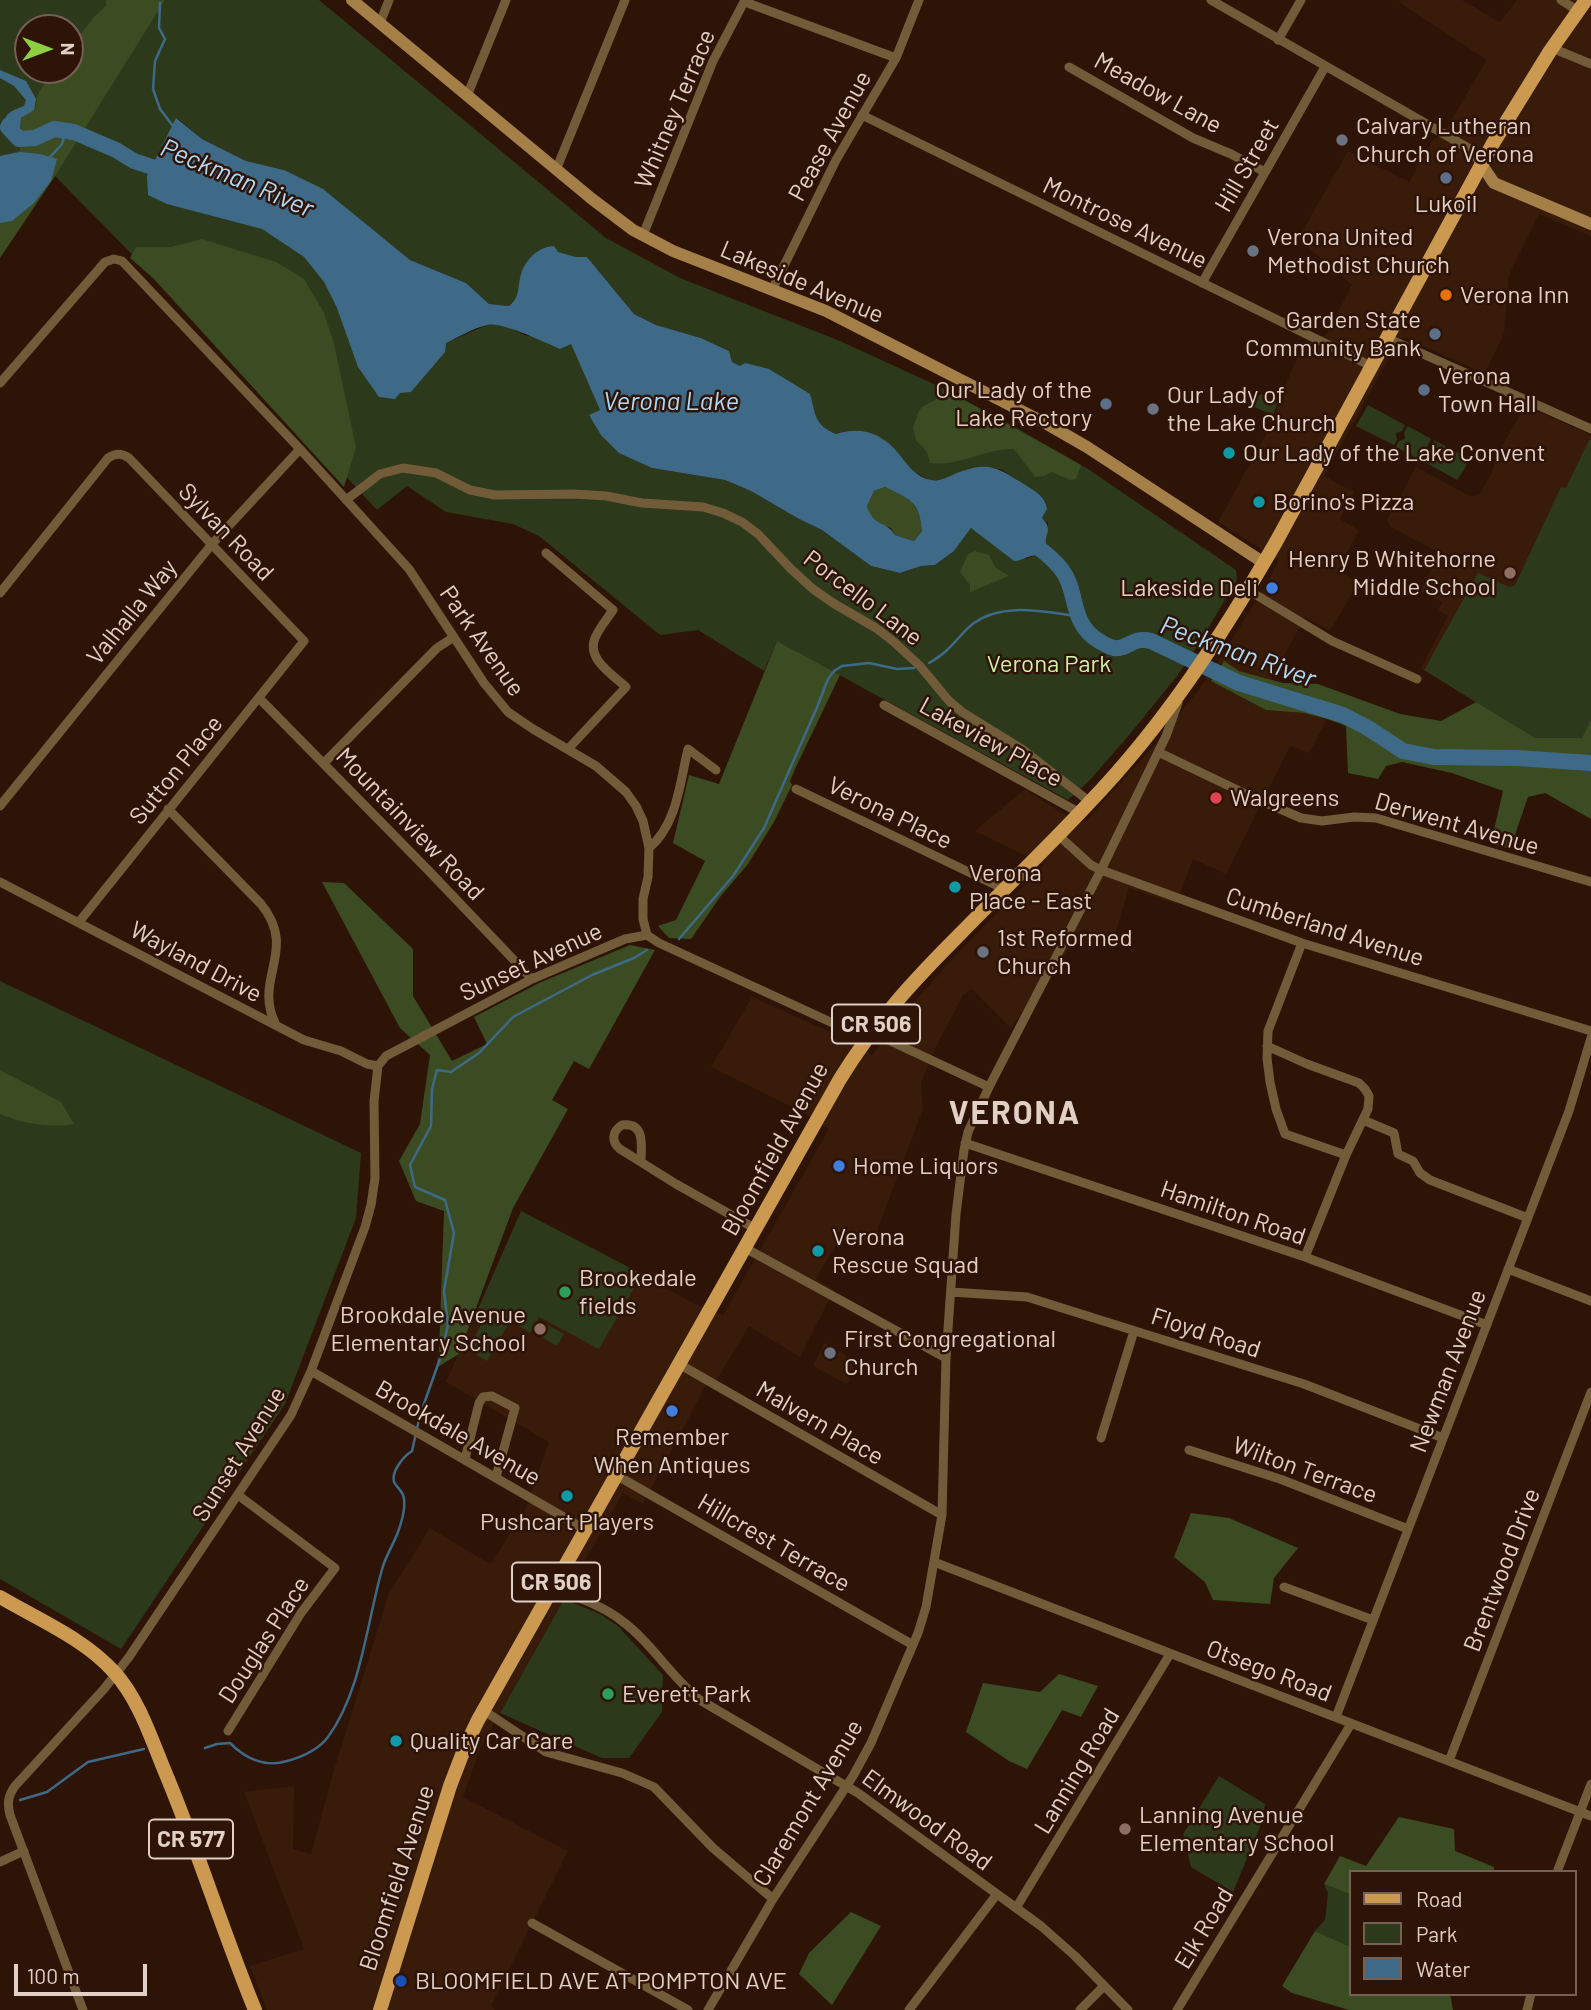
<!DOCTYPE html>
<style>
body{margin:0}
#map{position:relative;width:1591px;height:2010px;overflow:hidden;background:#2e1406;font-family:Barlow,sans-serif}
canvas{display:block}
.legend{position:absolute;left:1349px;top:1870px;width:228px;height:126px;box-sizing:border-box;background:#2e1406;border:2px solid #765f53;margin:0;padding:9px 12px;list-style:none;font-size:21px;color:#e2cfc6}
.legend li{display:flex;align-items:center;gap:14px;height:35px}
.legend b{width:35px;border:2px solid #765f53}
.north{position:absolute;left:14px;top:14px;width:70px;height:70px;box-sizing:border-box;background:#2e1406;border:2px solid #765f53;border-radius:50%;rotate:90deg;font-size:19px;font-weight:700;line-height:28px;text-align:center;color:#e2cfc6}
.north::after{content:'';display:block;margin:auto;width:24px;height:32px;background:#8ece43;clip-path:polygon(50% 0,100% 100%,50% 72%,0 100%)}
.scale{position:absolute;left:14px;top:1964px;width:133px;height:32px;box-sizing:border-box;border:4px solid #e2cfc6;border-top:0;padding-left:9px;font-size:21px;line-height:24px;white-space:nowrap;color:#e2cfc6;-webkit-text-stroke:5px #2e1406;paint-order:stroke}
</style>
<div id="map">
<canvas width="1591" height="2010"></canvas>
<ul class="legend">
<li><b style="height:9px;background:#cb9a50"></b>Road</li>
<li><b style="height:19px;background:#2c391b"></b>Park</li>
<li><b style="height:19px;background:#3e6a87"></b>Water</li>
</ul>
<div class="north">N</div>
<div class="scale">100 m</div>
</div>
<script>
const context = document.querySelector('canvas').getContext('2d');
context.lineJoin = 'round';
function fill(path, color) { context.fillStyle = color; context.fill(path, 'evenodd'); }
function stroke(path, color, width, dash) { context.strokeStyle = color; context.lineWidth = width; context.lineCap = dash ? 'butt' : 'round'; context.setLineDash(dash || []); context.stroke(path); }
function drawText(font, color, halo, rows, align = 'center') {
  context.font = font + ' Barlow,sans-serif'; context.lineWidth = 5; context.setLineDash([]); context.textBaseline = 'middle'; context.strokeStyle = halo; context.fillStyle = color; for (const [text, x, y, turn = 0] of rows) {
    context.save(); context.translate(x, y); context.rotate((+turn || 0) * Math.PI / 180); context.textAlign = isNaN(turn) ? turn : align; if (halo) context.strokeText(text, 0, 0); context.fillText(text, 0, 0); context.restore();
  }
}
fill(new Path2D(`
 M1401 0H1462L1500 22 1517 0H1591V236L1539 214 1509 275 1504 333 1485 374 1404 337 1385 365 1324 476 1354 492 1340 519 1359 530 1338 570 1358 583 1330 631 1305 617 1271 680 1239 671 1224 662 1211 680 1266 710 1304 713 1327 719 1309 753 1290 746 1226 874 1193 859 1176 904 1129 888 1112 944 1083 929 1011 1028 972 989 963 995 935 1049 921 1083 923 1109 872 1244 843 1232 816 1279 834 1290 800 1357 749 1326 712 1388 706 1385 643 1504 623 1493 481 1746 463 1797 568 1851 491 2006 495 2010H267L250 1966 304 1949 244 1792 294 1786 293 1849 311 1854 333 1773 389 1593 430 1528 490 1564 524 1513 549 1442 446 1382 521 1211 695 1304 723 1315 829 1129 804 1113 711 1067 752 997 846 1039 872 1055 912 1005 953 958 1044 865 975 831 1025 789 1060 812 1085 822 1159 740 1203 684 1265 587 1279 560 1218 522 1268 431 1292 369 1306 341 1326 335 1352 285 1298 239 1348 151 1409 182 1433 140 1443 134 1487 60 1399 2Z
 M1525 406 1591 435V720L1535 739 1421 668 1448 616 1438 610 1442 602 1420 591 1439 556 1438 552 1391 527 1387 520 1416 467 1468 495 1474 496 1479 495 1492 472 1498 453Z
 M824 1343 858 1362 847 1384 813 1366Z`), '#391b09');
fill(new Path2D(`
 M0 0H106L107 6 165 0H319L606 238 680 278 840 341 938 386 1006 422 1088 469 1236 570 1237 580 1198 645 1177 676 1130 734 1090 780 1068 800 777 641 764 671 698 630 660 635 539 536 513 524 446 512 407 486 377 510 276 401 55 176 51 181 20 152 0 156ZM28 28H70V70H28ZM177 118 202 139 246 161 284 170 367 226 410 260 466 283 489 304 509 306C520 297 520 287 521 274L554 246 557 252 576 257H587L634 314 656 325 701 338 729 351 732 362 740 366 827 430 836 434 846 431 898 453 910 470 932 481 947 478 970 468 1001 469 1042 497 1046 502 1047 509 1042 518 1048 523C1048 533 1046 547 1038 554 1034 556 1030 557 1026 559L971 528 954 551 935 565 921 566 900 573 871 566 822 530 799 519 751 491 725 480 652 468 589 416 600 410 571 344 524 335 505 325 489 324 446 343 400 393 337 308 324 282 304 257 262 229Z
 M1261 394 1278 402 1273 415 1247 404Z
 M1368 405 1405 425 1402 431 1396 433 1397 440 1394 445 1356 426Z
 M1408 426 1431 439 1427 447 1424 449 1425 452 1420 460 1396 447 1399 441 1405 439 1404 432Z
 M1434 440 1469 459 1464 470 1457 480 1423 461 1427 453 1430 451V448Z
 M1589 440H1591V720L1583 738 1535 739 1424 670 1478 573 1509 587 1515 585 1561 487 1566 488Z
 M0 981 361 1153 356 1218 285 1404 121 1649 0 1579Z
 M521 1211 642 1274 599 1349 539 1317 530 1333 519 1326 520 1322 512 1318 487 1361 477 1355 473 1341 486 1314 478 1309Z
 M541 1321 564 1334 557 1346 534 1332Z
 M564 1599 600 1614 618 1626 663 1675 662 1712 629 1758H602L500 1713Z
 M1219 1776 1265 1804 1262 1822 1233 1892 1191 1867 1183 1834Z
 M1324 1884 1351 1895V1947L1315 1931 1325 1920 1328 1893Z`), '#2c391b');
fill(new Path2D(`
 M106 0H165L55 176 0 258V156L20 151 21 118 36 106C37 88 45 83 59 73V70H70V48L94 17 106 6Z
 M202 239 276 262 304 279 324 313 334 344 356 447 344 487 153 278 130 258 136 247H171Z
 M950 392 1081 465 1076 479 1070 480 1052 472 1044 476 1035 477 1014 449C986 448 959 467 930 463L927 452 916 440 913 428 919 411 922 407Z
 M885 487C911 500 918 500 922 531L914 541 895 535 891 528 877 523 870 515 867 506 874 491Z
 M975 551 989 555 996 568 1009 576 970 592V585L960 572 968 554Z
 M777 641 840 675 795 769 790 781 792 785 774 822 748 864 720 897 691 939 669 938 658 926 676 920 705 861 673 843 689 775 719 784Z
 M1224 661 1239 671 1283 683 1318 684 1400 714 1441 721 1476 702 1535 738H1582L1591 720V819L1545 793 1528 797 1510 849 1491 843 1503 791 1452 773 1402 762 1386 766 1378 779 1348 773 1346 726 1327 719 1304 713 1266 710 1211 681Z
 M322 882 344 883 413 949V996L452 1061 487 1044 474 1017 539 983 630 945 655 950 589 1069 574 1061 552 1100 568 1109 513 1208 459 1354 436 1368 439 1353 444 1211 416 1201 399 1161 420 1124 430 1055 400 1028Z
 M0 1070 61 1102 74 1124C49 1128 24 1124 0 1114Z
 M1191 1513 1229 1518 1298 1548 1274 1578 1270 1604 1213 1600 1205 1582 1174 1557Z
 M1059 1674 1098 1686 1081 1717 1062 1710 1027 1769 1009 1761 966 1732 983 1683 1040 1692Z
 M1399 1817 1454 1829 1455 1851 1494 1867V1872H1351V1895L1324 1884 1340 1856 1366 1866Z
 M851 1912 881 1926 832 2005 799 1974 809 1953Z
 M1315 1931 1351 1947V1994H1450L1453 2010H1349L1292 1993 1282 1986Z`), '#3b4c22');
fill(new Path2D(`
 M0 70 26 81 36 99 34 110 21 118 19 142 12 140 6 134C3 114 6 113 24 106L26 100 14 86 0 78Z
 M176 118 202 139 246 161 284 170 323 189 410 260 466 283 489 304 509 306C521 296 517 288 521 274 525 260 539 246 554 246L558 252 576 257H587L634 314 656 325 701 338 729 351 732 362 740 366 745 363 769 369 810 394C816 415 814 425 836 434 861 426 882 433 899 454 908 465 915 477 931 480 939 482 950 476 957 473 990 460 999 469 1027 486 1036 492 1046 497 1047 509L1042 518C1055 531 1042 535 1047 548L1040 557C1032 552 1024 561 1014 561L971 528 954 551 935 565 921 566 900 573 871 566 822 530 799 519 751 491 725 480 652 468 619 453 601 435 589 415 600 410 571 344 560 349C544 342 501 321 487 325 473 328 459 337 446 343L445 352 411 392 400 393 395 399 379 397 358 367 337 308 324 282 304 257 262 229 167 204 148 195 147 176ZM885 487C911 500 919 501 922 531L914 541 895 535C886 520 874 528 867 506L874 491Z
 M20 152 40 154 57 159 51 181 34 203 12 221 0 223V156Z`), '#3e6a87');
stroke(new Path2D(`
 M160 3 159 28 165 39 155 61 153 89 160 109 173 126
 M50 157 62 144 66 131
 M929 663C936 659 942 655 947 650 957 641 964 630 974 623 1003 602 1044 612 1077 616
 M679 939 733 876 764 828 818 705 828 679 834 671 842 666 869 663 897 669 914 668
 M205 1748 217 1744 230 1743C245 1758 265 1768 287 1761 302 1757 318 1750 328 1737 362 1691 367 1620 383 1566 387 1554 394 1543 398 1532 402 1521 407 1506 403 1495 401 1490 396 1486 394 1482 391 1471 404 1456 412 1451L420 1415 441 1356 448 1325 444 1291 454 1233 445 1200 415 1187 410 1165 431 1126 432 1089 437 1070 451 1072 479 1053 513 1017 592 975 634 958 647 950
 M20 1800 47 1792 88 1762 144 1749`), '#3e6a87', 2.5);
stroke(new Path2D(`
 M9 125 8 127 19 139 35 138 54 129 74 132 116 150 134 161 170 173
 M1029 540C1040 549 1053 558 1062 570 1079 593 1069 623 1099 641 1104 644 1109 647 1114 648 1128 650 1132 636 1151 641L1239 683 1343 715 1368 728 1403 751 1434 757 1517 758 1591 763`), '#3e6a87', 16);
stroke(new Path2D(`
 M1211 0 1470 149 1481 164
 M1561 0 1578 11
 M745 2 896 58
 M380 23 389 0
 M1278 40 1301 0
 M1552 48 1591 64
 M1069 67 1193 138 1231 154 1265 172
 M467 96 506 0
 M862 115 1371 366
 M556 170 625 0
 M643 235 713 61 745 0
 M1202 283 1325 67
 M772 290 836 160 896 58 919 0
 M1387 338 1591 429
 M0 383 105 262 114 259 122 261 300 449 409 569 484 683 508 712 533 729 596 766 626 792 636 806 643 821 649 848 648 877 643 899V919L647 935 659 943 850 1031 886 1039 989 1087
 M346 500 380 474 403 468 436 473 470 490 495 495 574 494 606 496 642 503 703 507 723 513 742 522 758 534 791 569 813 589 833 603 876 628 894 642 920 666 949 701 962 712 1022 749 1090 802
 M546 553 613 610C607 619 599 628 595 638 586 659 613 675 626 687L568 749
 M1248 590 1332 641 1417 679
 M0 593 108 458C115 453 122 453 129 458L304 641 79 922
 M259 698 428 870 532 979
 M884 705 1080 813
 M1158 752 1250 796 1301 818 1322 821 1354 817 1376 818 1591 882
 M324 763 437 648 454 637
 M796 789 1004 889
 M0 806 212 544 300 449
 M168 809 261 904C299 951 252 978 276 1025
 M1058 835 1091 865 1101 870 1302 943 1591 1031
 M649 848C677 825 680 782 688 749L716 770
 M0 882 304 1040 341 1051 367 1064 378 1066
 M1302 943 1268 1031 1267 1058 1270 1082 1276 1109 1285 1134 1346 1155
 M1267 1046 1307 1064 1359 1083 1365 1089 1369 1096 1368 1109 1346 1155 1305 1257
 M1363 1120 1394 1133 1398 1154 1413 1161 1420 1173 1430 1180 1528 1218
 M965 1143 1305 1257 1487 1325
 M641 1162C641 1146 646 1122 622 1125 612 1131 611 1142 620 1149L676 1184 756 1229
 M745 1248 946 1358
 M1508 1269 1591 1301
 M951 1292 1027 1297 1304 1384 1443 1438
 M679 1364 942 1515
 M311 1371 586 1530
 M1101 1438 1134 1331
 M1189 1450 1280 1479 1408 1529
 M465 1459 479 1403 483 1397 492 1396 515 1408 496 1477
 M616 1475 913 1645
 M934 1562 1591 1816
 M1284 1587 1373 1620
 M552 1588C576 1597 602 1605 622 1621 652 1643 671 1677 700 1700L858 1793 1041 1926 1075 1956 1128 2010
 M483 1710 546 1752 622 1773 654 1787 713 1848 773 1899
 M1336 1717 1569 1111 1591 1038
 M228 1731 301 1613 335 1568 238 1495
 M1449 1761 1591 1392
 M0 1862 24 1851
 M1557 1872 1591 1784
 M1016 1908 1170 1654
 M532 1923 688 2010
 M83 2010 10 1815C7 1803 8 1796 15 1786L104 1689 129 1657 291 1415 311 1371 365 1227 371 1205 375 1178 374 1101 378 1066 386 1056 532 979 625 939 647 935
 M708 2010 773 1899 853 1776 871 1743 918 1633 926 1607 942 1515 946 1358 956 1214 964 1150 968 1132 989 1087 1101 870 1166 736 1178 703
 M909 2010 997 1894
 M1080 2010 1104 1986
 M1177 2010 1351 1724
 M1527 2010 1531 1994`), '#725b39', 9);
stroke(new Path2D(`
 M352 0 592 199 633 230 673 251 826 311 1047 424 1087 447 1264 563
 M1481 164 1494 183 1591 224`), '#a47f47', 12);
stroke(new Path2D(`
 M0 1597C39 1620 85 1639 115 1673 138 1699 150 1735 163 1767 197 1847 222 1930 255 2010
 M380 2010 450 1786 465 1747 478 1720 840 1079C875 1022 914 980 961 933 1003 890 1047 848 1088 804 1164 725 1221 637 1276 542L1492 145 1550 51 1586 0`), '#cb9a50', 14);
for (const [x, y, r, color] of [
 [1342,140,7,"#6b7280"],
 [1446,178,7,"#5c6f8a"],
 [1253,251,7,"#6b7280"],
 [1446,295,7,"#e8710a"],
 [1435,334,7,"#5c6f8a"],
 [1424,390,7,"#5c6f8a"],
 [1106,404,7,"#5c6f8a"],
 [1153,409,7,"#6b7280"],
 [1229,453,7,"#0f9aa8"],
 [1259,502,7,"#0f9aa8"],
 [1510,573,7,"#8d6e63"],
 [1272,588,7,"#3f7fe0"],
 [1216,798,7,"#e0444e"],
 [955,887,7,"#0f9aa8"],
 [983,952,7,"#6b7280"],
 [839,1166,7,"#3f7fe0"],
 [818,1251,7,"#0f9aa8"],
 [565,1292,7,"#2e9e5b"],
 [540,1329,7,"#8d6e63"],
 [830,1353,7,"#6b7280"],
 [672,1411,7,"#3f7fe0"],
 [567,1496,7,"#0f9aa8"],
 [608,1694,7,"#2e9e5b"],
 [396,1741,7,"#0f9aa8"],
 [1125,1829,7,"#8d6e63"],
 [401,1981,7,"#1a4fb4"]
]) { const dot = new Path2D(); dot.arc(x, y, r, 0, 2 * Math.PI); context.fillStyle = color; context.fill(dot); stroke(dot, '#2e1406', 2.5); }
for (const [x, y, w] of [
 [876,1024,88],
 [556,1582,88],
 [191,1839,84]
]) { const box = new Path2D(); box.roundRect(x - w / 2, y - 19.5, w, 39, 5); context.fillStyle = '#2e1406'; context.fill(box); stroke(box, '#e2cfc6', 2); }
drawText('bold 23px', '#e2cfc6', null, [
 ["CR 506",876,1024],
 ["CR 506",556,1582],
 ["CR 577",191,1839]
]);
drawText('24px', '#e2cfc6', '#2e1406', [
 ["Meadow Lane",1158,93,29],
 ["Whitney Terrace",675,109,-67],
 ["Pease Avenue",830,136,-61],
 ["Hill Street",1247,165,-60],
 ["Montrose Avenue",1125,223,26],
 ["Lakeside Avenue",802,282,23],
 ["Sylvan Road",226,532,46],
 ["Porcello Lane",863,598,37],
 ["Valhalla Way",132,612,-51],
 ["Park Avenue",482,641,55],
 ["Lakeview Place",991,742,29],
 ["Sutton Place",176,770,-51],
 ["Verona Place",890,813,26],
 ["Mountainview Road",410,824,46],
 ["Derwent Avenue",1457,824,16],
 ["Cumberland Avenue",1325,927,18],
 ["Wayland Drive",196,962,28],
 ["Sunset Avenue",531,962,-25],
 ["Bloomfield Avenue",775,1149,-61],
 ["Hamilton Road",1233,1213,19],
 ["Floyd Road",1206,1333,18],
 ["Newman Avenue",1448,1371,-69],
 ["Malvern Place",820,1423,30],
 ["Brookdale Avenue",458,1433,30],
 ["Sunset Avenue",239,1454,-58],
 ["Wilton Terrace",1305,1470,20],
 ["Hillcrest Terrace",774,1543,30],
 ["Brentwood Drive",1502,1570,-69],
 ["Douglas Place",264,1640,-57],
 ["Otsego Road",1269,1671,21],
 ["Lanning Road",1077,1771,-59],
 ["Claremont Avenue",808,1803,-59],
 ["Elmwood Road",927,1820,36],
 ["Bloomfield Avenue",397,1878,-72],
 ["Elk Road",1204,1928,-59]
]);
drawText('24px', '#e2cfc6', '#2e1406', [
 ["Calvary Lutheran",1356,126],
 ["Church of Verona",1356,154],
 ["Lukoil",1446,204,"center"],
 ["Verona United",1267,237],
 ["Methodist Church",1267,265],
 ["Verona Inn",1460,295],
 ["Garden State",1421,320,"right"],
 ["Community Bank",1421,348,"right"],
 ["Verona",1438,376],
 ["Town Hall",1438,404],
 ["Our Lady of the",1092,390,"right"],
 ["Lake Rectory",1092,418,"right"],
 ["Our Lady of",1167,395],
 ["the Lake Church",1167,423],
 ["Our Lady of the Lake Convent",1243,453],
 ["Borino's Pizza",1273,502],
 ["Henry B Whitehorne",1496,559,"right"],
 ["Middle School",1496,587,"right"],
 ["Lakeside Deli",1258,588,"right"],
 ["Walgreens",1230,798],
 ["Verona",969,873],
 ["Place - East",969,901],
 ["1st Reformed",997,938],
 ["Church",997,966],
 ["Home Liquors",853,1166],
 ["Verona",832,1237],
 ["Rescue Squad",832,1265],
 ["Brookedale",579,1278],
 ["fields",579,1306],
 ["Brookdale Avenue",526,1315,"right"],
 ["Elementary School",526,1343,"right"],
 ["First Congregational",844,1339],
 ["Church",844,1367],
 ["Remember",672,1437,"center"],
 ["When Antiques",672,1465,"center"],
 ["Pushcart Players",567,1522,"center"],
 ["Everett Park",622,1694],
 ["Quality Car Care",410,1741],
 ["Lanning Avenue",1139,1815],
 ["Elementary School",1139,1843],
 ["BLOOMFIELD AVE AT POMPTON AVE",415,1981]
], 'left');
drawText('24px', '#d1f0a9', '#2e1406', [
 ["Verona Park",1049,664]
]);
drawText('italic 26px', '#b0d8f5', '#2e1406', [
 ["Peckman River",237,178,23],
 ["Verona Lake",671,401],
 ["Peckman River",1238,652,20]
]);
context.letterSpacing = '2px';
drawText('bold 32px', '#e2cfc6', '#2e1406', [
 ["VERONA",1015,1113]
]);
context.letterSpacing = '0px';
</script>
